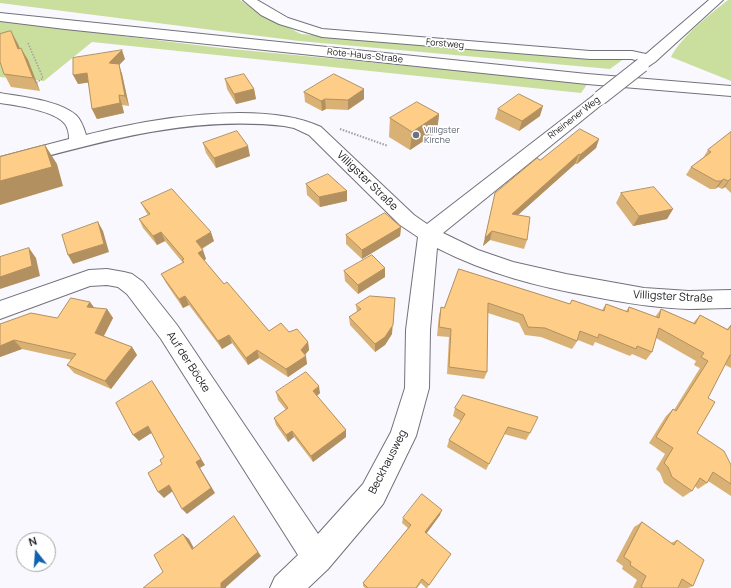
<!DOCTYPE html>
<meta charset="utf-8">
<style>
body{margin:0}
#map{position:relative;width:731px;height:588px;overflow:hidden;background:#f9f8fe;font-family:Manrope,sans-serif}
canvas{display:block}
.north{position:absolute;left:16px;top:532px;width:40px;height:40px;box-sizing:border-box;background:#fff;border:1px solid #a6a6a8;border-radius:50%;rotate:343deg;font-size:11px;font-weight:700;line-height:16px;text-align:center;color:#212125}
.north::after{content:'';display:block;margin:auto;width:14px;height:18px;background:#0e62b0;clip-path:polygon(50% 0,100% 100%,50% 72%,0 100%)}
</style>
<div id="map">
<canvas width="731" height="588"></canvas>
<div class="north">N</div>
</div>
<script>
const context = document.querySelector('canvas').getContext('2d');
context.lineJoin = 'round';
function fill(path, color) { context.fillStyle = color; context.fill(path, 'evenodd'); }
function stroke(path, color, width, dash) { context.strokeStyle = color; context.lineWidth = width; context.lineCap = dash ? 'butt' : 'round'; context.setLineDash(dash || []); context.stroke(path); }
function drawText(font, color, halo, rows, align = 'center') {
  context.font = font + ' Manrope,sans-serif'; context.lineWidth = 3.5; context.setLineDash([]); context.textBaseline = 'middle'; context.strokeStyle = halo; context.fillStyle = color; for (const [text, x, y, turn = 0] of rows) {
    context.save(); context.translate(x, y); context.rotate((+turn || 0) * Math.PI / 180); context.textAlign = isNaN(turn) ? turn : align; if (halo) context.strokeText(text, 0, 0); context.fillText(text, 0, 0); context.restore();
  }
}
fill(new Path2D(`
 M0 0H240L258 12 301 34 625 58 610 69 299 41 0 3Z
 M728 0H731V81L671 57C680 38 711 13 728 0Z
 M0 21 221 48 588 83 581 93 92 42 44 81 0 77Z`), '#cadf9e');
const minor = new Path2D(`
 M243 0H257L288 18 322 29 590 51H632L646 54 709 0H723L655 62C648 66 646 70 637 68L635 65 638 61 632 59H590L322 37 279 24 261 15Z
 M0 93C22 97 58 100 76 115 81 120 84 128 86 135 147 119 262 99 321 127L414 215 427 224 594 95 600 93 606 95 608 98 606 101 443 233 478 250 513 262 566 274 644 288 689 291 731 290V308C717 308 703 309 689 309 657 308 626 303 595 297 539 287 488 274 437 248L430 330 429 388 416 436 383 504 328 569 308 588H270L275 577 298 555 161 339 127 294 118 287 107 285 90 286 0 319V301L89 270 107 269 124 272 132 274 143 282 177 325 318 534 363 484 391 432 405 388 406 330 418 237 400 225 309 135 294 128 284 126C186 115 93 144 0 169V157L69 139C69 134 68 128 65 124 56 111 15 105 0 103Z`);
const major = new Path2D(`
 M0 13 587 74 731 86V96L587 84 65 29 0 21Z`);
stroke(minor, '#73727b', 2);
stroke(major, '#73727b', 2);
stroke(new Path2D(`
 M28 43 43 78 35 84`), '#a0a0a5', 1.5, [1.5, 1.5]);
stroke(new Path2D(`
 M340 129 388 146`), '#a0a0a5', 2, [1.5, 1.5]);
fill(minor, '#fff');
fill(major, '#fff');
const minorBridge = new Path2D(`
 M600 98 642 65`);
stroke(minorBridge, '#73727b', 16, []);
stroke(minorBridge, '#fff', 14);
fill(new Path2D(`
 M18 44 20 48 28 60 40 91 11 87 4 74 2 67H1Z
 M125 59 119 65 122 74 129 106 122 105 124 113 97 119 92 109 89 82 78 84Z
 M225 79 254 89 256 99 236 104 227 89Z
 M364 89V99L348 110 326 109 322 111 305 102 304 92Z
 M498 109 540 116 519 131 495 119Z
 M439 114 437 132 410 150 389 137 390 118Z
 M731 132V193L725 187 722 189 718 187 715 189H710L686 175 691 167 703 158 708 150Z
 M599 139 596 148 577 164H575L518 215 527 240 524 249 490 240 483 246 493 203 540 160Z
 M203 143 250 156 216 168 206 153Z
 M306 184 347 191V201L320 207 307 195Z
 M621 193 673 209 667 219 633 226 616 203Z
 M141 203 214 241 202 249 206 259 204 260 224 284 269 331 289 332 308 342 309 350 305 355 307 364 288 377 259 358 248 365 232 343 222 349 189 305 183 308 166 283 161 274 183 263 165 241 157 245 143 228 139 219 148 215 146 212Z
 M401 227 400 236 362 259 346 244V235Z
 M385 268V277L358 294 345 281 344 271Z
 M459 269 570 304 572 300 602 310 606 304 626 311 629 307 655 317 661 309 693 323 700 315 727 329 731 325V368L725 365 708 398 697 433 731 465V496L708 481 707 483 698 489 695 486 692 491 683 497 664 483 660 473 656 469 665 454 649 443 666 416 673 409 674 410 700 368 694 365 696 361 656 338 652 352 646 360 632 354 630 356 595 342 593 346 578 340 572 349 541 337 525 335 519 323 488 313 487 372 484 379 447 374 449 337 437 336 439 315 441 307 444 308Z
 M90 302 94 308 107 309 113 318 104 336 132 347 137 355 111 389 74 373 67 365 72 360 22 349 0 357V324L57 318Z
 M356 305 392 334 385 345 375 352 350 325 349 317 357 312Z
 M276 392 320 393 317 396 346 430V437L313 462 294 437 288 442 276 425 274 418 286 410 278 400Z
 M455 408 530 433 526 440 504 434 486 470 447 447 449 440 461 421 453 416Z
 M440 515 426 533 448 558 427 588H426L421 583 417 588H365L363 586V583L408 528 402 523 403 518Z
 M642 522 671 543 677 540 693 586 688 588H680L678 587V588H633L637 580 622 569 623 566 616 561 634 527Z`), '#dab175');
fill(new Path2D(`
 M11 31 18 44 24 61 18 49Z
 M21 48 28 60 40 91 33 78Z
 M122 50 125 59 119 65 122 74 129 106 125 96 109 63Z
 M87 73 92 82 78 84 73 75Z
 M254 89 256 99 236 104 234 94Z
 M364 89V99L348 110V100Z
 M119 95 122 105 124 113 97 119 92 109Z
 M325 99 326 109 322 111 321 101Z
 M543 106 540 116 519 131 522 121Z
 M439 114 437 132 410 150 412 132Z
 M599 139 596 148 577 164 580 155Z
 M45 145 57 164 63 186 0 205V181Z
 M248 146 250 156 216 168 214 158Z
 M579 154 575 164 509 223 512 214Z
 M724 179 718 187 715 189 721 181Z
 M730 179 725 187 722 189 728 181Z
 M347 191V201L320 207 319 197Z
 M673 209 667 219 633 226 639 216Z
 M98 222 103 231 109 252 73 264 68 255Z
 M401 227 400 236 362 259V250Z
 M492 231 490 240 483 246 485 238Z
 M161 232 165 241 157 245 153 236Z
 M211 232 214 241 199 250 196 241Z
 M29 248 36 258 40 276 0 289V277Z
 M203 250 206 259 202 262 198 253Z
 M385 268V277L358 294V285Z
 M185 296 189 305 183 308 179 299Z
 M395 298 392 334 385 345 375 352V344Z
 M90 302 96 310 87 307Z
 M107 309 113 318 101 341 95 333Z
 M229 335 232 343 222 349 218 341Z
 M14 340 22 349 0 357V346Z
 M308 342 309 350 302 358 301 350Z
 M132 347 137 355 111 389 105 381Z
 M257 350 259 358 248 365 246 358Z
 M306 356 307 364 288 377 286 369Z
 M152 381 205 465 200 468 215 493 187 514 182 509 196 462Z
 M319 386 320 393 314 398 313 391Z
 M148 426 153 432 139 441 133 435Z
 M346 430V437L313 462 311 456Z
 M292 431 294 437 288 442 286 435Z
 M169 485 174 490 164 498 158 492Z
 M442 510 440 515 424 537 425 532Z
 M234 516 261 556 226 587V588H221V583Z
 M183 534 189 539 197 554 192 549Z`), '#b2905f');
const building = new Path2D(`
 M11 31 18 49 21 48 33 78 4 74 0 62V34Z
 M122 50 109 63 119 64 125 96 119 95 120 103 92 109 87 73 73 75V58Z
 M244 74 254 89 234 94 225 79Z
 M334 74 364 89 348 100 325 99 321 101 304 92Z
 M519 94 543 106 522 121 498 109Z
 M417 102 439 114 412 132 390 118Z
 M580 129 599 139 580 155 579 154 512 214 530 217 527 240 492 231 485 238 495 193 537 158 540 160Z
 M237 131 248 146 214 158 203 143Z
 M731 132V179H730L728 181 724 179 721 181H716L691 167 711 152 708 150Z
 M45 145 52 167 0 181V157Z
 M328 174 347 191 319 197 306 184Z
 M654 187 673 209 639 216 621 193Z
 M172 189 211 232 196 241 203 250 198 253 224 284 227 282 269 331 281 323 289 332 297 329 308 342 301 350 306 356 286 369 257 350 246 358 229 335 218 341 185 296 179 299 161 274 184 262 182 260 184 259 161 232 153 236 139 219 150 214 141 203Z
 M385 213 401 227 362 250 346 235Z
 M98 222 104 244 68 255 62 235Z
 M29 248 32 266 0 277V257Z
 M372 255 385 268 358 285 344 271Z
 M459 269 570 304 572 300 604 311 606 304 628 312 629 307 659 318 661 309 695 324 700 315 728 330 731 325V355H730L708 398 715 402 697 433 724 451 731 465V484L713 472 707 483 700 478 692 491 672 477 668 467 664 463 673 448 656 437 673 409 676 411 708 361 701 357 704 353 659 328 652 352 637 346 636 349 599 334 598 338 580 331 577 341 545 328 528 327 523 315 488 303 487 372 449 367 451 329 439 327 441 307 444 308Z
 M370 296 395 298 393 325 385 337 375 344 349 317 361 309 356 305Z
 M71 298 90 302 87 307 107 309 95 333 132 347 105 381 67 365 76 354 14 340 0 346V324L31 313 57 318Z
 M306 372 319 386 313 391 346 430 311 456 292 431 286 435 274 418 288 408 276 392Z
 M152 381 201 459 196 462 211 488 182 509 169 485 158 492 148 473 162 464 160 460 164 457 148 426 133 435 116 403Z
 M463 395 538 417 530 433 508 427 489 464 449 440 465 414 455 408Z
 M422 494 442 510 425 532 451 554 429 585 422 579 416 588H368L363 583 411 525 403 518Z
 M234 516 258 552 221 583V588H143L163 572 154 555 183 534 192 549Z
 M642 522 674 545 677 540 704 560 693 586 682 579 678 588H643L641 587 646 576 630 565 631 562 624 557Z`);
fill(building, '#fece88');
stroke(building, '#b2905f', 1);
for (const [x, y, r, color] of [
 [416,135,4,"#6b7280"]
]) { const dot = new Path2D(); dot.arc(x, y, r, 0, 2 * Math.PI); context.fillStyle = color; context.fill(dot); stroke(dot, '#fff', 1.5); }
drawText('9px', '#212125', '#fff', [
 ["Forstweg",445,44,5],
 ["Rote-Haus-Straße",365,56,6],
 ["Rheinener Weg",574,118,-38]
]);
drawText('9px', '#5b616d', '#fff', [
 ["Villigster",424,130],
 ["Kirche",424,140]
], 'left');
drawText('11px', '#212125', '#fff', [
 ["Villigster Straße",367,181,44],
 ["Villigster Straße",673,297,3],
 ["Auf der Böcke",188,362,57],
 ["Beckhausweg",388,462,-63]
]);
</script>
